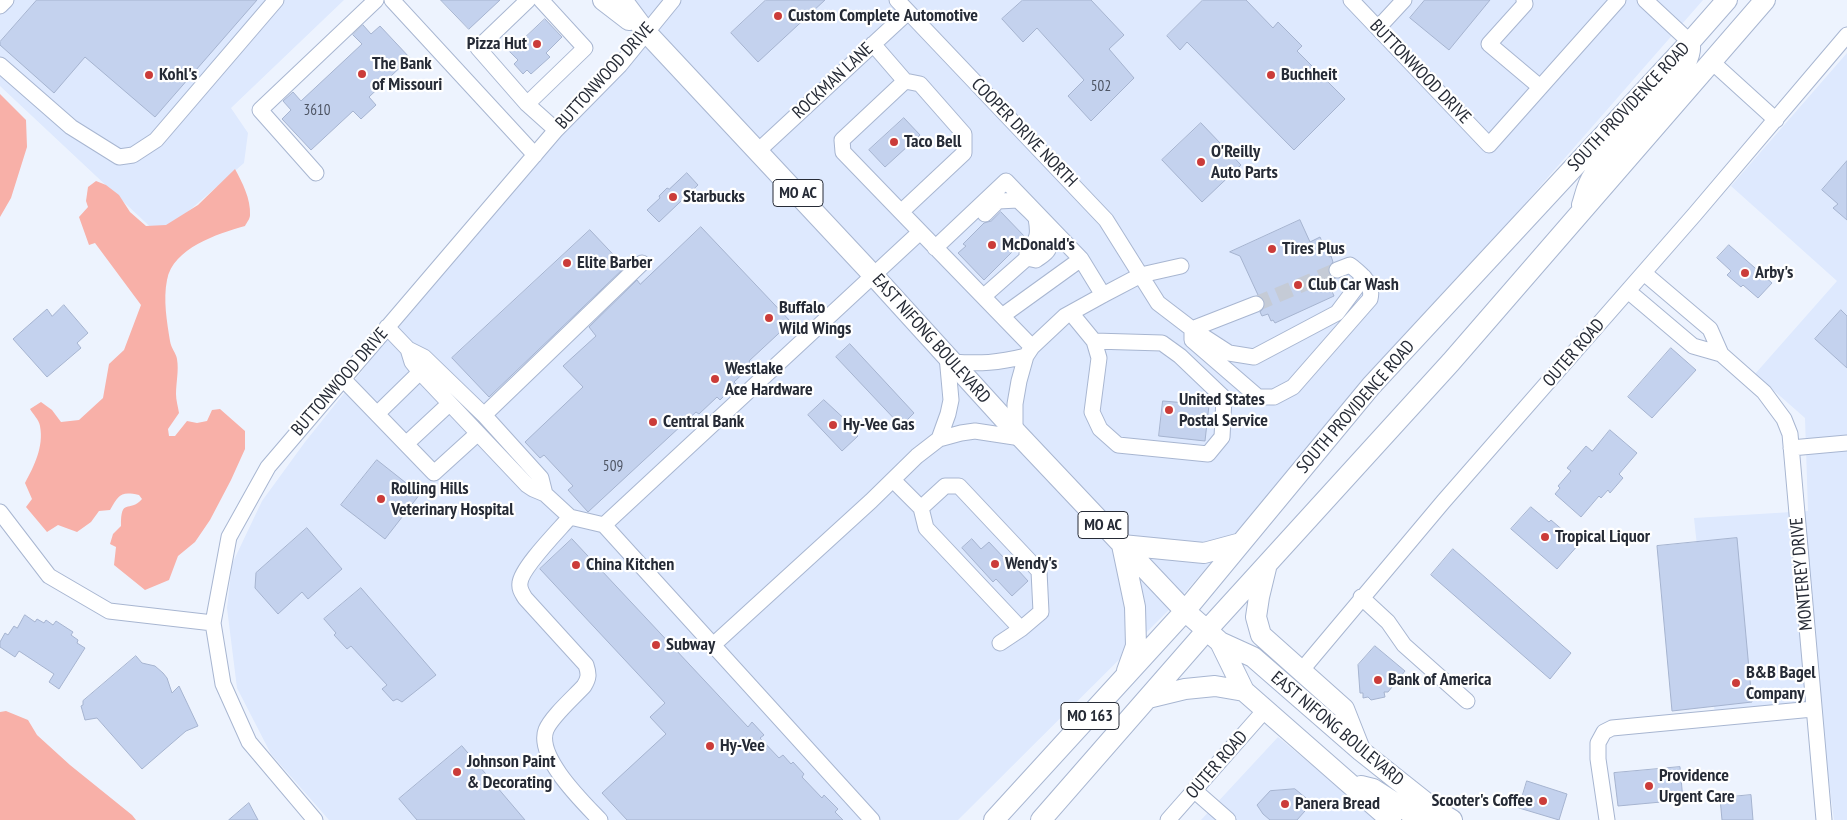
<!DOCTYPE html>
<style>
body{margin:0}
canvas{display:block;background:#edf3fe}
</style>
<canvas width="1847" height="820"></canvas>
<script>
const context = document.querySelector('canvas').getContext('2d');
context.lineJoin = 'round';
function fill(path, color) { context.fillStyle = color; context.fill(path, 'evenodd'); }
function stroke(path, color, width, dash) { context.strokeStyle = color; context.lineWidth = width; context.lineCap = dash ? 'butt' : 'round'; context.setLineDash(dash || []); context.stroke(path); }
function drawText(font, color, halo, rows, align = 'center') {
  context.font = font + ' "PT Sans Narrow",sans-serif'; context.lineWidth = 4.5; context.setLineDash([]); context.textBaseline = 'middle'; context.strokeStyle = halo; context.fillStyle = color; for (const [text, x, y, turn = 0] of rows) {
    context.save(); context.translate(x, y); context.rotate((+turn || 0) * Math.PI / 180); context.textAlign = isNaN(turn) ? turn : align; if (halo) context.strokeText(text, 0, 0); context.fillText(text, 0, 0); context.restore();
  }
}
fill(new Path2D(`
 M0 0H344L231 108 248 133 244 163 160 236 0 86Z
 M614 0H1703L1173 606 958 820H329L271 754 237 688 227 608 232 564 262 501 305 442 535 155 646 35Z
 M1847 53V820H1834L1819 706 1715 715 1694 518 1808 511 1805 418 1755 374 1837 281 1731 186Z
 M1278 737 1378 820H1201Z`), '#dee9fe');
fill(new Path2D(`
 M0 94 26 120 27 147 11 198 0 217Z
 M235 169C242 182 251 199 250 215 250 219 247 222 245 226 217 234 173 248 167 280 163 300 167 322 170 341 171 348 176 353 177 359 179 371 176 382 176 394 176 400 178 407 179 413L168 429 169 436H175L187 421 197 423 207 421 212 410 220 409 245 431V449L231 480 210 520 195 542 178 556 169 580 145 590 114 565 116 547 110 544 113 534 121 526C121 496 129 514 142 499L139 495C120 491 119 495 110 510L99 511 91 522 77 532 58 525 47 532 26 507 32 499 25 483C34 466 44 447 40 426 39 420 33 414 30 409L41 402 52 410 61 422 79 420 103 398 109 364 124 350 141 305 95 243 89 245 79 217 88 207 86 201 88 187 96 181 106 185 119 195 130 212 146 226 166 225 198 205Z
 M6 711 28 720 37 735 70 765 132 815 136 820H0V712Z`), '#f8b0a8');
const building = new Path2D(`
 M37 0H257L155 117 85 57 54 93 0 45V42Z
 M441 0H500L469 29Z
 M766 0H825L758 62 731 33Z
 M1023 0H1091L1124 35 1109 49 1134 78 1091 121 1068 96 1084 80 1037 28 1023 42 1002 19Z
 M1203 0H1246L1273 28 1278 22 1302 46 1297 51 1345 99 1294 150 1187 42 1180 50 1167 36Z
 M1425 0H1490L1449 50 1410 18Z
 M545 19 562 37 546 53 550 57 531 74 527 70 523 74 514 64 518 60 510 52Z
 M363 25 371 34 380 26 410 58 369 97 376 105 361 119 353 111 311 150 282 119 291 110 283 101 293 92 301 101 362 44 353 35Z
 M904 118 920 135 885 167 869 150Z
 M1201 123 1241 165 1202 202 1162 160Z
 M1847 161V220L1833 208 1838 204 1822 190Z
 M687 173 698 185 659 222 647 210 660 198 659 196 667 188 669 189Z
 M1001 212 1026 238 984 280 958 253 966 246 963 244 984 223 991 221Z
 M1300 220 1310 242 1320 237 1329 257 1331 256 1333 262 1328 269V274L1332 278 1327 280 1334 296 1275 323 1273 320 1271 321 1268 314 1262 316 1260 312 1265 306 1264 300 1258 295 1240 256 1230 252Z
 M701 227 791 322 749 361 752 365 734 382 736 384 720 400 717 397 699 414 696 412 588 512 568 490 573 486 544 455 540 458 525 442 583 387 563 366 596 336 589 327 637 280 640 284Z
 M590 230 625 267 489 397 452 358Z
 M1729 245 1772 283 1758 298 1743 285 1741 287 1727 275 1731 271 1717 258Z
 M64 305 88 333 77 343 81 348 47 377 13 339 47 309 52 316Z
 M1841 310 1847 316V368L1815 339Z
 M850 344 914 413 901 426 836 357Z
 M1671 348 1696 370 1652 418 1628 397Z
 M824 400 850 424 848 426 858 436 842 451 808 415Z
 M1163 401 1209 405 1205 441 1159 436Z
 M1610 430 1637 453 1619 474 1623 478 1610 493 1608 490 1601 498 1599 496 1581 517 1555 494 1560 488 1558 486 1571 471 1567 468 1586 446 1592 451Z
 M377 460 420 494 385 539 341 505Z
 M1531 507 1549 522 1551 520 1579 544 1557 569 1511 529Z
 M307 528 342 569 308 599 302 592 278 614 255 588 256 573Z
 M1737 538 1752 702 1672 711 1657 546Z
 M572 539 748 727 752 722 764 735 760 738 779 758 783 755 791 764 793 762 804 774 802 777 822 798 824 795 838 809 835 812 843 820H627L602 793 666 734 650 717 665 703 540 569Z
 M972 539 981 549 989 542 1005 559 1007 558 1028 581 1012 596 996 579 993 582 962 548Z
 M1453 549 1571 653 1550 679 1431 575Z
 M361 588 436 675 402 702 397 699 393 701 382 689 387 685 351 646 347 649 334 635 336 633 324 619Z
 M25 615 35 622 37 619 44 623 46 620 53 625 56 621 73 632 71 635 78 640 77 643 85 648 59 689 49 682 54 674 19 651 15 657 0 647V642L5 633 8 635 14 626 17 628Z
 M1375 646 1405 671 1388 692H1384L1385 697 1371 700 1368 697 1363 698V693H1360L1358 665Z
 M136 656 142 663 155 666 163 673 167 678 172 693 179 686 198 726 186 731 142 769 97 718 85 720 81 706 83 705V701Z
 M462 746 525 820H417L399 799Z
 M1680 767 1683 800 1618 806 1614 773Z
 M1527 781 1567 794 1559 820 1519 808Z
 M1295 789 1312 803 1297 820H1270L1263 814 1257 805 1270 791Z
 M1751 795 1753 820H1722L1720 798Z
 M249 803 258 820H229Z`);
fill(building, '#c4d2ee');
stroke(building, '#a6b4d0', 1);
stroke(new Path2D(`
 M1256 304 1337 270`), '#c5cbd6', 15, [15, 8]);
const minor = new Path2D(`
 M392 0 535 155
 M541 0 585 48 527 104 556 130
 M897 0 1106 220 1158 303 1192 329 1229 353 1254 357 1337 313 1364 277
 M1351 0 1489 145 1618 0
 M1524 0 1525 4 1489 44 1540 87
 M1645 0 1690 42
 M0 6 6 0
 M1378 28 1404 0
 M873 44 905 81 920 84 964 134V153L901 212 843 152 842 140 905 81
 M1711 61 1776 120
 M0 65 71 127 119 157 133 155 156 140 276 0
 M527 104 478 48 528 0
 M758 151 908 12
 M316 173 260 110 376 0
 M901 212 1032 347
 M985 214 998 201 1018 200C1029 211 1057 233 1048 250 1046 254 1040 257 1036 260L1027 258
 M935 248 1006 181 1081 259 1103 295
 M1644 273 1710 329 1721 354
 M1628 291 1693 346 1721 354 1764 392 1784 419 1790 434 1824 820
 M984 296 1027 258V252C1038 239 1039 235 1036 218
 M1071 313 1094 341 1099 358 1092 412 1100 429 1118 445 1208 454 1222 437 1224 398 1180 356 1162 343 1094 341
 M1002 316 1081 259
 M387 327 408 349
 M1192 329 1256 304
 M1192 331V340L1258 397H1274L1293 387 1370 299C1374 283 1361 274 1350 265L1337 270
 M952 362C981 364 997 363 1026 356
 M343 379 434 473 477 434
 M377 414 420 372
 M484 415 642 263
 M1015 431V404L1019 381 1026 356 1032 347 1065 316 1103 295 1141 275 1181 266
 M939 439 948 414 951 400 947 356
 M406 444 449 404
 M1791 448 1847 443
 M893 480 921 508
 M545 494 541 478 484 415 424 357 408 349 412 362 420 372 527 485 533 489 545 494 570 517 604 525 872 820
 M0 512 49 576 109 611 213 623
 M570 517C559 530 521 568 520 583 519 589 522 593 525 598L586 665C589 674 589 678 584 686 575 696 551 717 546 730 536 757 583 802 600 820
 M604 525 920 232
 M1361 597 1388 622 1404 645 1467 701
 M1000 643 1021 629 1041 612 1039 571 959 486H945L921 508 926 528 1021 629
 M712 646 871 501 917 456 939 439 961 433 975 431 1021 438
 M1301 671 1443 502 1695 214 1847 35
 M1195 791 1228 820
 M315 820 249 742 223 684 213 623 229 537 268 467 556 130 620 65 673 0
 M1168 820 1265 710
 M1607 820 1598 759V743L1604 732 1612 728 1813 709`);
const major = new Path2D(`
 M603 0 629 20
 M622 0 646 32 874 276 1015 431 1185 611 1220 642 1253 657 1361 751 1434 809 1452 820
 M1582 205C1585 196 1587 184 1593 176 1612 150 1694 75 1690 46
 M1266 568 1259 597 1256 617 1261 635 1344 709 1359 747
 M1220 642 1244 691 1391 820
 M1127 671 1136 646 1135 607 1122 545 1204 553 1241 543
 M1148 698 1185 689 1215 686 1244 691
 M1361 786 1373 789 1412 814 1424 817 1434 809
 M994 820 1185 611 1371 386 1690 42 1727 0
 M1041 820 1207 630 1451 362 1765 0`);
stroke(minor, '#a8b6d1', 17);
stroke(major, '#a8b6d1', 22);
stroke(minor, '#fff', 15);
stroke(major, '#fff', 20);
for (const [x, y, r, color] of [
 [778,16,5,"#cb3c39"],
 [537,44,5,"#cb3c39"],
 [362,74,5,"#cb3c39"],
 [149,75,5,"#cb3c39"],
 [1271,75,5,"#cb3c39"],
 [894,142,5,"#cb3c39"],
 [1201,162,5,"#cb3c39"],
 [673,197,5,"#cb3c39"],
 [992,245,5,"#cb3c39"],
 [1272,249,5,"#cb3c39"],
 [567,263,5,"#cb3c39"],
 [1745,273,5,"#cb3c39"],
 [1298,285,5,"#cb3c39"],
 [769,318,5,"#cb3c39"],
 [715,379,5,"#cb3c39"],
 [1169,410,5,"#cb3c39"],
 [653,422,5,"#cb3c39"],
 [833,425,5,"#cb3c39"],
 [381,499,5,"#cb3c39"],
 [1545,537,5,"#cb3c39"],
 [995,564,5,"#cb3c39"],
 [576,565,5,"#cb3c39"],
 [656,645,5,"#cb3c39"],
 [1378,680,5,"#cb3c39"],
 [1736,683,5,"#cb3c39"],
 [710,746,5,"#cb3c39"],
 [457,772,5,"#cb3c39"],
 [1649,786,5,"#cb3c39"],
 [1543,801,5,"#cb3c39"],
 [1285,804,5,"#cb3c39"]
]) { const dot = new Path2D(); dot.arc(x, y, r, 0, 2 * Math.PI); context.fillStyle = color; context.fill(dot); stroke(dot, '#fff', 2); }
drawText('15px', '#4e5564', null, [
 ["502",1101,87],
 ["3610",317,111],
 ["509",613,467]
]);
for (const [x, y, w] of [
 [798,193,50],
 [1103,525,50],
 [1090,716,58]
]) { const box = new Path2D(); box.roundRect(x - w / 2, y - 13.5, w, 27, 4); context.fillStyle = '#fff'; context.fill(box); stroke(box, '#262b36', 1); }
drawText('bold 16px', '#262b36', null, [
 ["MO AC",798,193],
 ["MO AC",1103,525],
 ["MO 163",1090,716]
]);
drawText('bold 18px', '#262b36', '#fff', [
 ["Custom Complete Automotive",788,16],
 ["Pizza Hut",527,44,"right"],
 ["The Bank",372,64],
 ["of Missouri",372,85],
 ["Kohl's",159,75],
 ["Buchheit",1281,75],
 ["Taco Bell",904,142],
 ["O'Reilly",1211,152],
 ["Auto Parts",1211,173],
 ["Starbucks",683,197],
 ["McDonald's",1002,245],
 ["Tires Plus",1282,249],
 ["Elite Barber",577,263],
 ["Arby's",1755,273],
 ["Club Car Wash",1308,285],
 ["Buffalo",779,308],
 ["Wild Wings",779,329],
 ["Westlake",725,369],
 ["Ace Hardware",725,390],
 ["United States",1179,400],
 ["Postal Service",1179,421],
 ["Central Bank",663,422],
 ["Hy-Vee Gas",843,425],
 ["Rolling Hills",391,489],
 ["Veterinary Hospital",391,510],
 ["Tropical Liquor",1555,537],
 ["Wendy's",1005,564],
 ["China Kitchen",586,565],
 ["Subway",666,645],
 ["B&B Bagel",1746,673],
 ["Company",1746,694],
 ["Bank of America",1388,680],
 ["Hy-Vee",720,746],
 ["Johnson Paint",467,762],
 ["& Decorating",467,783],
 ["Providence",1659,776],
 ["Urgent Care",1659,797],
 ["Scooter's Coffee",1533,801,"right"],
 ["Panera Bread",1295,804]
], 'left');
drawText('18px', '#262b36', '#fff', [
 ["BUTTONWOOD DRIVE",1420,72,46],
 ["BUTTONWOOD DRIVE",605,76,-48],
 ["ROCKMAN LANE",833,81,-43],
 ["SOUTH PROVIDENCE ROAD",1629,107,-47],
 ["COOPER DRIVE NORTH",1024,133,46],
 ["EAST NIFONG BOULEVARD",931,339,48],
 ["OUTER ROAD",1574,353,-49],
 ["BUTTONWOOD DRIVE",340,382,-49],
 ["SOUTH PROVIDENCE ROAD",1356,407,-49],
 ["MONTEREY DRIVE",1802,574,-95],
 ["EAST NIFONG BOULEVARD",1337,729,40],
 ["OUTER ROAD",1217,765,-49]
]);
</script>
